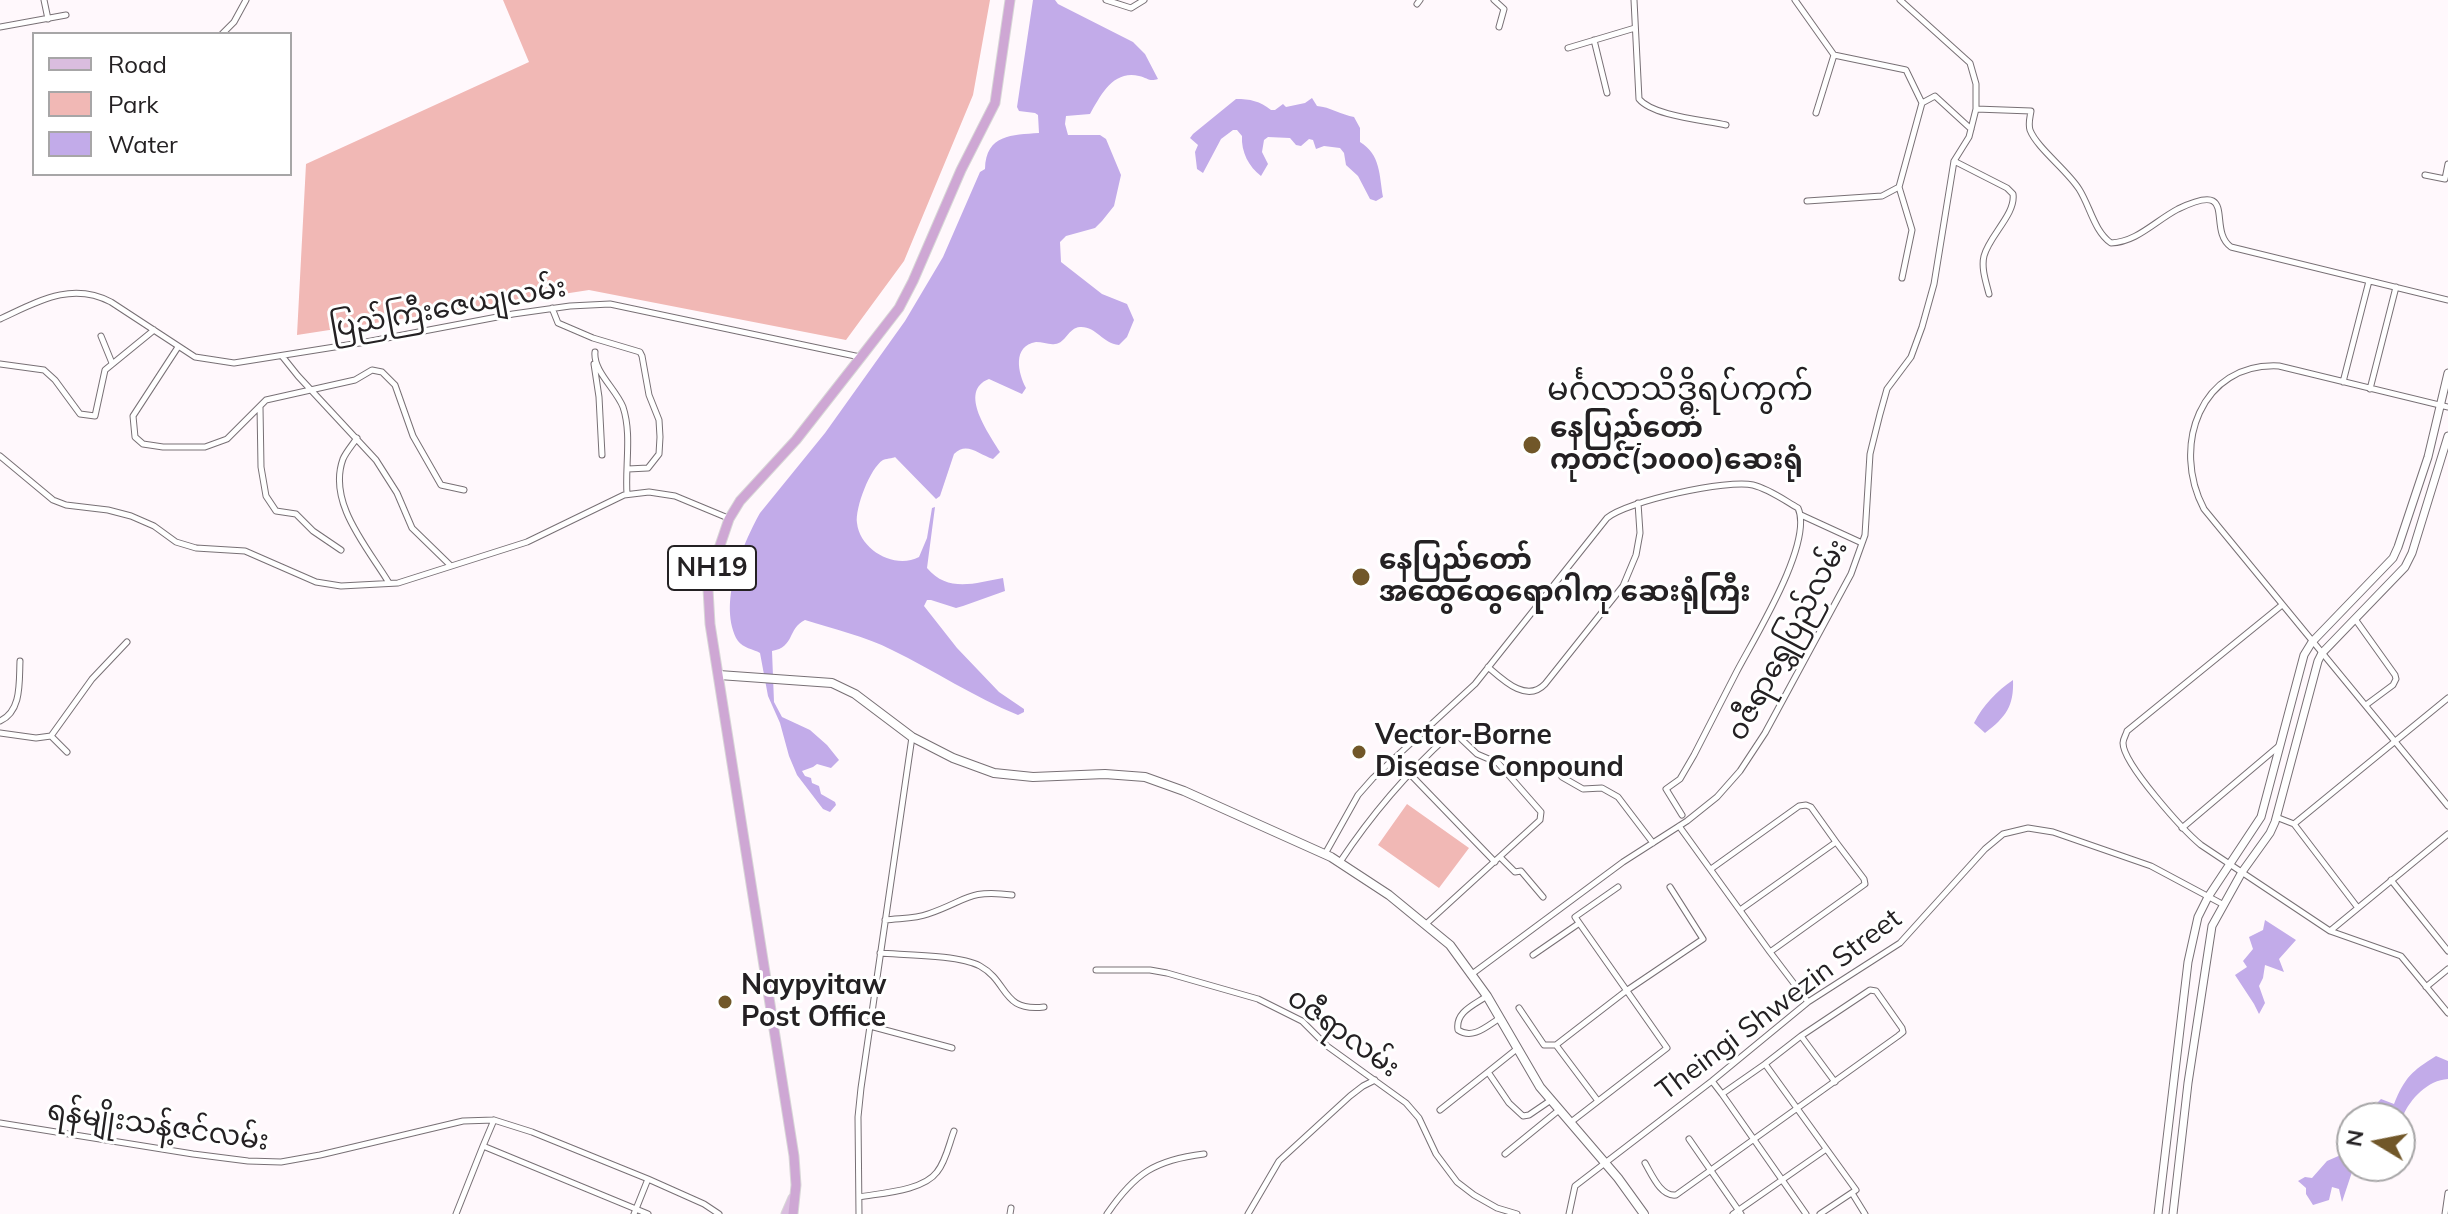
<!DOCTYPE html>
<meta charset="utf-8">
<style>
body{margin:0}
#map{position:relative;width:2448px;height:1214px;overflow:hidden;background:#fff8fc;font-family:Mulish,sans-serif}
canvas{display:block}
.legend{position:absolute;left:32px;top:32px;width:260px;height:144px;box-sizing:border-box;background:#fff;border:2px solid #a7a6a7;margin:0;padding:10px 14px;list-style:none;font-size:24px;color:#242123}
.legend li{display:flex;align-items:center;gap:16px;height:40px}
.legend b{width:40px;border:2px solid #a7a6a7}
.north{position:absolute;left:2336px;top:1102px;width:80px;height:80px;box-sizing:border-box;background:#fff;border:2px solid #a7a6a7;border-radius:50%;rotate:280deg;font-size:22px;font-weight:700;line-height:32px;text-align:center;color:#242123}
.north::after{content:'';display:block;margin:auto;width:28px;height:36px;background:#715729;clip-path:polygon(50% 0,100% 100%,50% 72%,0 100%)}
</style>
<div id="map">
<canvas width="2448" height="1214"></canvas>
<ul class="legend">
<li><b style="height:10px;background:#dabddf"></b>Road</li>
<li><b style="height:22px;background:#f1b8b5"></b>Park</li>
<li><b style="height:22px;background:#c2abe9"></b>Water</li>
</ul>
<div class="north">N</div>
</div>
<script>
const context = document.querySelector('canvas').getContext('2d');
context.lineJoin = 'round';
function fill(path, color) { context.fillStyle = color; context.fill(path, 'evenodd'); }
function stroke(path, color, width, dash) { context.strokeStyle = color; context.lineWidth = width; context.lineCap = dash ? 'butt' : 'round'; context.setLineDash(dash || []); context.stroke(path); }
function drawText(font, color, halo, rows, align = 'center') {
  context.font = font + ' Mulish,"Noto Sans Myanmar",sans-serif'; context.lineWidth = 6; context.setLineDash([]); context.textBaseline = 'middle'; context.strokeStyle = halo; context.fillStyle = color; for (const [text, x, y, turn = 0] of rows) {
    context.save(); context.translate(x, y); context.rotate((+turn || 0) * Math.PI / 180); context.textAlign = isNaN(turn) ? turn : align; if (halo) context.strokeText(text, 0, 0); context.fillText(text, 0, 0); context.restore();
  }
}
fill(new Path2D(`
 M503 0H990L973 95 904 261 846 340 589 290 297 335 306 164 529 62Z
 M1407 804 1469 848 1439 888 1378 845Z`), '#f1b8b5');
fill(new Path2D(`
 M1033 0H1055L1058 4 1133 42 1145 54 1158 79C1149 82 1148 78 1139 76 1113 70 1101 95 1090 114L1066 116 1065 124 1068 135H1100L1106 139 1121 175 1114 206 1102 221 1095 228 1066 236 1060 242 1061 262 1102 294 1127 304 1134 320 1127 337 1119 345C1102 343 1096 326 1080 327 1068 328 1066 343 1055 344 1049 345 1043 342 1036 342 1012 346 1018 373 1026 388L1022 394 989 379C957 391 990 435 1000 452L993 459C979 455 967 441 954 454L940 496 936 499 895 457C894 458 884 459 883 460 870 468 855 508 857 523 860 550 895 570 919 557L927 538 932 508 935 507 927 568C948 593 975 583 1003 578L1005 591 963 606 956 608 931 600H927L924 606 957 648 999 692 1024 709V712L1018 715C974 697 935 671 892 650 865 636 833 629 805 620 787 629 795 647 772 651L774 702 782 717 810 730 827 745 839 760 831 768 817 764 813 767 802 771 805 776 811 778 812 783 819 786 821 794 835 802 836 805 830 812 823 809 797 775 789 756 780 723 768 696 760 653C753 649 743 648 738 641 717 606 742 545 760 513L825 433 905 321 943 257 980 172 985 169C986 134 1012 135 1039 133L1038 115 1035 113 1019 111 1017 107Z
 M1312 98 1317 106C1330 107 1342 115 1354 117L1360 128V142C1381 155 1379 175 1383 197L1376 201 1370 199 1358 176 1346 165 1344 153 1340 148 1324 146 1316 149 1313 140 1309 139 1301 146 1296 145 1290 138 1268 137 1264 140 1262 152 1268 164 1261 176C1249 167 1241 152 1242 136L1237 130H1233L1221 139 1203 173 1197 169 1195 152 1198 145 1190 138 1193 134 1236 99C1250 99 1260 101 1271 110H1275L1283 104 1286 107 1305 103Z
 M2013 680C2014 706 2006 717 1985 733L1974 723C1983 705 1997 691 2013 680Z
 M2265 920 2296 940 2279 959 2284 972 2265 965 2263 978 2259 986 2265 1003 2259 1014 2254 1004 2235 975 2247 967 2243 961 2253 949 2249 937 2263 930Z
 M2436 1056 2448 1061V1079C2428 1080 2410 1099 2403 1116L2362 1118 2381 1099 2394 1104C2405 1077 2412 1071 2436 1056Z
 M2348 1118H2352V1166H2354L2342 1202 2339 1189 2332 1187 2329 1200 2313 1205 2306 1194V1188L2298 1181 2305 1177 2312 1178 2327 1161 2343 1154Z`), '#c2abe9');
const minor = new Path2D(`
 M44 0 48 19
 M1106 0 1131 8 1144 0
 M1494 0 1504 9 1499 27
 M1634 0 1639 99C1653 116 1704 120 1726 125
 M1795 0 1834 55 1906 70 1922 103
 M1417 4 1420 0
 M0 27 66 15
 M222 34 234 22 246 0
 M1594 40 1607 93
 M1568 48 1635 28
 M1976 109 2031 111C2030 118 2028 123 2030 130 2037 148 2067 170 2079 189 2090 206 2094 231 2111 243 2137 242 2155 221 2178 209 2240 179 2206 229 2231 247L2448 300
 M1816 113 1834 55
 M1954 161 2007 188 2013 194C2016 214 1989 236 1984 256 1981 268 1986 282 1989 294
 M2425 175 2445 179 2448 164
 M1899 187 1912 230 1902 278
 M1807 201 1882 196 1899 187 1922 103 1935 96 1971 129
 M552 308 558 323 593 338 640 352 642 356 649 395 659 420 660 437 659 454 648 468 628 469
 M0 319C37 302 71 281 111 302L195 357 234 363 366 342 513 314 570 306 610 304 860 357
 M101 336 112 363
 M178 347 133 416 135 437 143 444 163 447H205L227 439 266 400 355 380 372 370 382 372 395 385 413 436 441 485 464 490
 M595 352C593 371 616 389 623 407 632 434 625 466 627 494
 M282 356 298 376 376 460 397 493 412 528 450 565
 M0 364 44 370 55 380 80 414 95 416 105 370 154 330
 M594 364 599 397 602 455
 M2343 382 2369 281
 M2370 389 2396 287
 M260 407 261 467 266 496 276 511 296 514 313 531 341 550
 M2448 407 2279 366C2200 362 2171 447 2204 509L2448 806
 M357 438C353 444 346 452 343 459 327 503 368 548 389 583
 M0 456 53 500 66 505 108 510 131 516 154 526 176 542 196 548 245 551 316 582 341 586 398 583 527 542 624 495 649 492 675 496 728 518
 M1801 515 1862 543
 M2282 605 2127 731C2126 735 2123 739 2123 743 2123 764 2184 831 2201 845L2330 931 2448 834
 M2355 619 2395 675 2396 679 2393 685 2366 705
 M1488 667C1504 681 1527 703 1545 684L1623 586 1636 555 1640 533 1638 503
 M0 721C22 711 19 682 20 661
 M0 733 36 738 51 736 92 679 127 642
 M51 736 67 752
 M1410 774 1495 862
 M1562 777 1583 789 1602 788 1618 797 1653 843
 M2276 817 2294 824 2358 908
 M2294 824 2448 698
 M1679 826 1770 952
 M2182 828 2279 746
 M1325 854 1358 795 1373 778 1475 684 1607 518C1627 501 1728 479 1753 485 1769 489 1784 500 1798 508 1814 543 1753 640 1736 673 1722 700 1708 728 1694 755L1680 779 1666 789 1682 815
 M1500 857 1515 872 1521 871 1543 897
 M1340 862C1371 815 1407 773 1449 735H1457L1477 754 1498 763 1541 812 1540 820 1426 924
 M1711 869 1799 806 1806 805 1811 807 1836 842 1740 910
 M2391 880 2448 951
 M885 920C899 918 915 919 928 914 967 901 967 889 1012 895
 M2330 931 2401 956 2448 1013
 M880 953C905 955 959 955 980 966 1009 982 1001 1012 1044 1007
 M1533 955 1578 924
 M1096 970H1150L1167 973 1258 999 1302 1021 1327 1046 1406 1103 1419 1118 1436 1154 1457 1182 1474 1195 1497 1208 1517 1214
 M1472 974 1623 862 1687 821 1717 797 1740 771 1765 733 1851 574 1865 535 1870 454 1880 414 1887 389 1911 357 1922 327 1934 284 1954 161 1969 137 1976 109V84L1970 63 1900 0
 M2426 987 2448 969
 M1487 996C1474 1005 1455 1012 1458 1030 1473 1040 1487 1026 1500 1018
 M1808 1002 1770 952 1865 884 1864 879 1836 842
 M1519 1008 1544 1045H1556L1598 1101
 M870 1026 952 1048
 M1801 1036 1835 1082
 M1556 1045 1626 991 1703 939 1670 887
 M1488 1072 1518 1048
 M1712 1081 1722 1094
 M1440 1110 1488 1072 1509 1103 1523 1116 1529 1115 1551 1100
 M494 1120 483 1146 648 1214
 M1571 1122 1667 1048 1575 917 1618 887
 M0 1123 193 1154 248 1161 281 1162 320 1155 463 1121 494 1120 532 1132 648 1179 704 1204 719 1214
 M1689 1139 1741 1214
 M1505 1154 1559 1110
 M1645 1163C1652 1175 1661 1197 1676 1195L1898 1036 1903 1032 1902 1028 1876 991 1870 990 1801 1036 1765 1064
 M1852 1193 1865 1214
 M859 1197C881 1193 923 1191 937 1172 946 1161 949 1144 954 1131
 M456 1214 483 1146
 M634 1214 648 1179
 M859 1214 858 1117 861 1088 912 737
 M1010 1214 1011 1208
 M1107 1214C1135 1173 1155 1160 1204 1154
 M1248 1214 1279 1161 1350 1096 1363 1086 1375 1080
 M1569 1214 1575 1186 1712 1081 1808 1002 1900 943 1985 849 2003 834 2028 828 2053 832 2151 866 2224 905
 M1733 1214 1825 1150
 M1806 1214 1722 1094 1765 1064 1856 1190 1820 1214
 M2445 1214 2448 1193`);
const tertiary = new Path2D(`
 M2158 1214 2188 962 2198 917 2208 897 2261 817 2304 655 2312 642 2393 558 2398 547 2428 457 2448 373
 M2173 1214 2188 1083 2212 926 2242 872 2270 833 2275 822 2318 661 2322 653 2405 567 2412 553 2448 436`);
const secondary = new Path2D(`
 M719 675 832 683 855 694 912 737 953 758 994 773 1033 777 1105 774 1145 777 1184 791 1331 857 1389 895 1450 945 1487 996 1540 1087 1618 1178 1644 1214`);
const primary = new Path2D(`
 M786 1214 793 1198`);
const trunk = new Path2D(`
 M793 1214 796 1185 794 1156 710 624 708 589 711 572 729 519 740 501 796 440 861 357 899 308 913 281 961 170 995 103 1010 0`);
stroke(minor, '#787075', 7);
stroke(tertiary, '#787075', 9);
stroke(secondary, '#787075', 10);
stroke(primary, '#d8d7d7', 11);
stroke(trunk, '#d8d7d7', 11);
stroke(minor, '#fff', 5);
stroke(tertiary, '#fff', 7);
stroke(secondary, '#fff', 8);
stroke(primary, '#dabddf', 9);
stroke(trunk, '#cea7d4', 9);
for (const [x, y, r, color] of [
 [1532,445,10,"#715729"],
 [1361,577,10,"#715729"],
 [1359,752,8,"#715729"],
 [725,1002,8,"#715729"]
]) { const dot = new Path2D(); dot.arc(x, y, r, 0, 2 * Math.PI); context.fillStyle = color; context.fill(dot); stroke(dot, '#fff', 3); }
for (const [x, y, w] of [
 [712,568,88]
]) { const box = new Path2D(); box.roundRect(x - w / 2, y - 22, w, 44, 6); context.fillStyle = '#fff'; context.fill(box); stroke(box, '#242123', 2); }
drawText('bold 26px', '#242123', null, [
 ["NH19",712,568]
]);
drawText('28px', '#242123', '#fff', [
 ["ပြည်ကြီးဇေယျလမ်း",448,308,-10],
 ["ဝဇီရာရွှေပြည်လမ်း",1788,640,-62],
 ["Theingi Shwezin Street",1779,1005,-37],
 ["ဝဇီရာလမ်း",1343,1033,36],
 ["ရန်မျိုးသန့်ဇင်လမ်း",158,1126,8]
]);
drawText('bold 28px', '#242123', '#fff', [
 ["နေပြည်တော်",1550,429],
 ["ကုတင်(၁၀၀၀)ဆေးရုံ",1550,461],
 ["နေပြည်တော်",1379,561],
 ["အထွေထွေရောဂါကု ဆေးရုံကြီး",1379,593],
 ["Vector-Borne",1375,736],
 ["Disease Conpound",1375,768],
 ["Naypyitaw",741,986],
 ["Post Office",741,1018]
], 'left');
drawText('32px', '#242123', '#fff', [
 ["မင်္ဂလာသိဒ္ဓိရပ်ကွက်",1680,390]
]);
</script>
